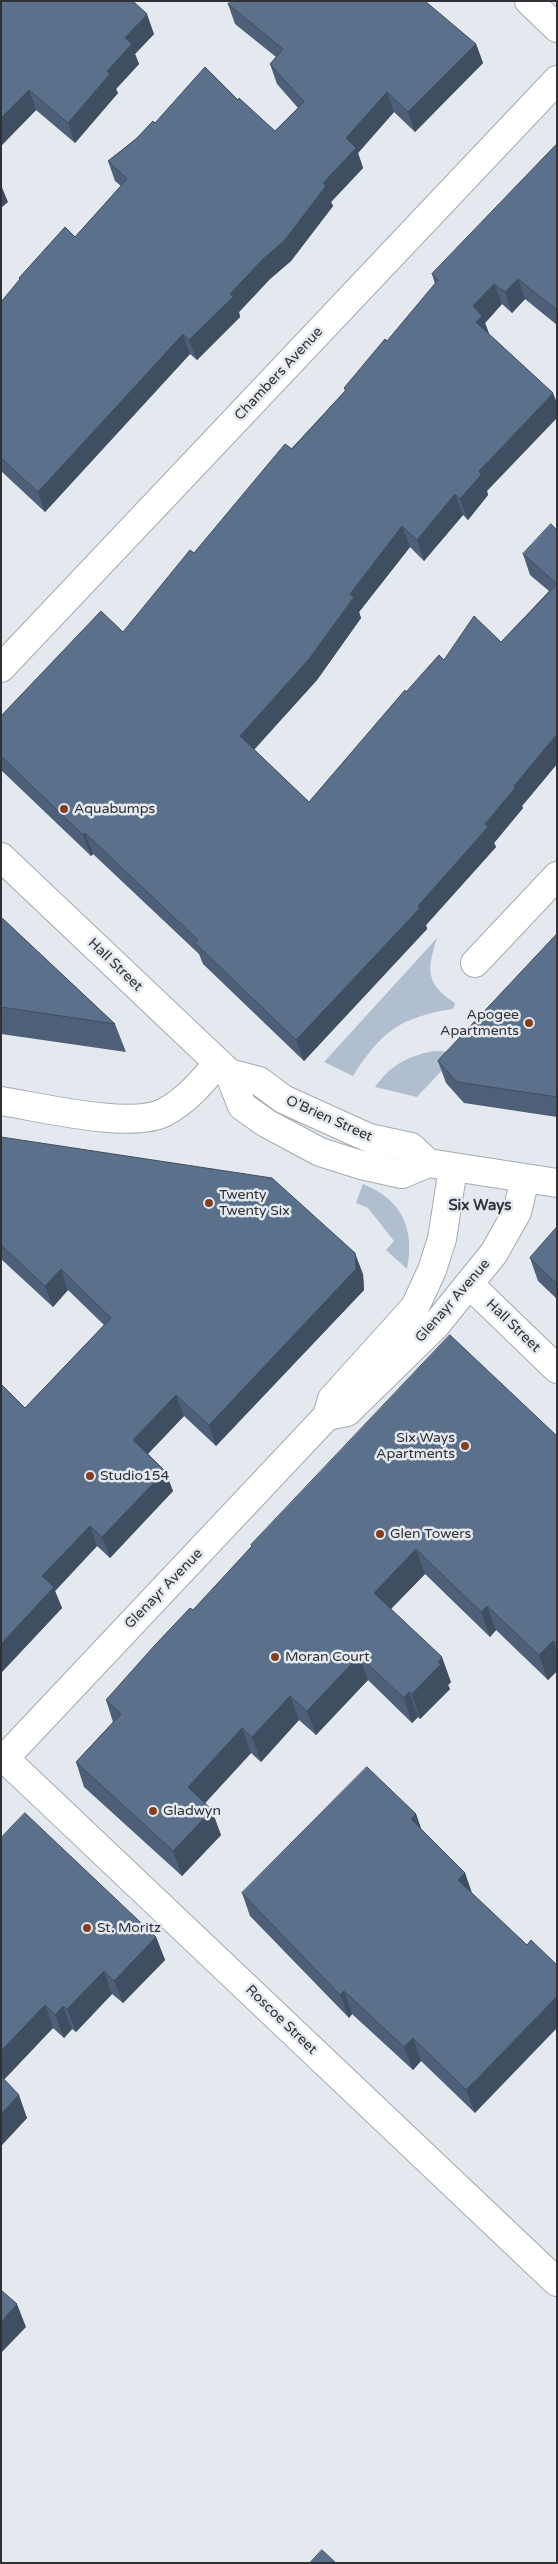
<!DOCTYPE html>
<style>
body{margin:0}
#map{position:relative;width:558px;height:2564px;overflow:hidden;background:#e3e9ef;font-family:"Varela Round",sans-serif}
canvas{display:block}
.frame{position:absolute;inset:0;border:2px solid #2f3134;pointer-events:none}
</style>
<div id="map">
<canvas width="558" height="2564"></canvas>
<div class="frame"></div>
</div>
<script>
const context = document.querySelector('canvas').getContext('2d');
context.lineJoin = 'round';
function fill(path, color) { context.fillStyle = color; context.fill(path, 'evenodd'); }
function stroke(path, color, width, dash) { context.strokeStyle = color; context.lineWidth = width; context.lineCap = dash ? 'butt' : 'round'; context.setLineDash(dash || []); context.stroke(path); }
function drawText(font, color, halo, rows, align = 'center') {
  context.font = font + ' "Varela Round",sans-serif'; context.lineWidth = 5; context.setLineDash([]); context.textBaseline = 'middle'; context.strokeStyle = halo; context.fillStyle = color; for (const [text, x, y, turn = 0] of rows) {
    context.save(); context.translate(x, y); context.rotate((+turn || 0) * Math.PI / 180); context.textAlign = isNaN(turn) ? turn : align; if (halo) context.strokeText(text, 0, 0); context.fillText(text, 0, 0); context.restore();
  }
}
fill(new Path2D(`
 M437 938C427 969 425 984 455 1003L453 1009C400 1017 381 1032 353 1076L324 1062Z
 M433 1051 459 1052 417 1097 375 1087C391 1065 406 1057 433 1051Z
 M363 1184C402 1200 415 1228 407 1269L386 1250 394 1241 368 1208 356 1203Z`), '#b0bed0');
const minor = new Path2D(`
 M529 1 557 28
 M1 668 557 80
 M475 963 557 876
 M1 1101C40 1107 132 1130 165 1112 187 1100 202 1082 218 1063
 M469 1284 557 1369
 M4 1758 557 2282`);
const tertiary = new Path2D(`
 M1 857 229 1073 242 1106 266 1123 320 1152 361 1165 402 1174 428 1163 557 1183
 M229 1073 259 1081 283 1099 369 1138 411 1147 428 1163
 M327 1416 347 1412 435 1326 494 1253 517 1212 525 1179
 M1 1762 327 1416 332 1399 415 1307 432 1270 442 1239 453 1168`);
stroke(minor, '#a5aab1', 30);
stroke(tertiary, '#a5aab1', 30);
stroke(minor, '#fff', 28);
stroke(tertiary, '#fff', 28);
fill(new Path2D(`
 M1 1 154 34 135 54 139 64 116 89 118 93 75 143 36 110 1 146Z
 M228 4 476 44 483 63 415 132 394 112 358 153 363 168 331 202 333 206 291 261 270 279 239 312 240 317 197 360 190 354 45 512 1 471V302L20 280 19 278 75 237 121 186 115 181 108 161 155 123 238 100 275 131 298 108 277 84 270 64 276 57 235 24Z
 M557 144V325L525 299 512 313 502 304 485 323 489 334 487 491 488 495 468 520 463 515 424 561 410 547 359 612 361 618 317 680 254 750 309 802 406 692 444 660 501 642 549 591 530 575 523 554 557 530V764L522 806 523 808 494 843 496 847 426 925 427 929 304 1061 203 964 199 954 93 854 91 856 1 770V716L123 632 194 553 345 391 344 388 387 341 435 284 432 274Z
 M1 917 115 1024 126 1052 1 1034Z
 M557 934V1117L464 1103 446 1083 438 1061Z
 M1 1137 363 1274 364 1290 216 1446 184 1416 148 1454 165 1471 173 1491 110 1558 97 1546 55 1591 62 1608 1 1673V1384L25 1408 104 1325 68 1290 53 1307 1 1259Z
 M557 1227V1299L538 1281 530 1258Z
 M557 1436V1671L548 1680 496 1630 490 1637 425 1574 391 1609 451 1682 448 1685 450 1689 420 1719 418 1717 412 1723 368 1680 316 1735 299 1720 261 1762 251 1753 205 1803 221 1835 182 1876 84 1787 76 1762 113 1722 106 1700 193 1610 252 1547 251 1545Z
 M416 1814 421 1829 465 1873 472 1894 475 2113 421 2061 413 2070 352 2014 349 2018 250 1916 242 1893Z
 M1 1838 156 1937 165 1960 123 2003 112 1994 76 2032 72 2029 64 2038 53 2028 4 2079 27 2118 1 2146Z`), '#4e6077');
fill(new Path2D(`
 M147 14 154 34 135 54 139 64 116 89 118 93 75 143 68 123 107 71 125 38Z
 M476 44 483 63 415 132 408 112Z
 M29 90 36 110 1 146V118Z
 M387 92 394 112 358 153 363 168 331 202 333 206 291 261 270 279 239 312 240 317 197 360 189 340 230 294 323 183 346 138Z
 M1 185 8 202 1 208Z
 M518 279 525 299 512 313 505 292Z
 M494 284 502 304 485 323 490 336 476 322 473 306Z
 M183 334 190 354 45 512 38 492Z
 M553 393 557 403V418L487 491 488 495 468 520 460 499 479 471Z
 M455 494 463 515 424 561 417 540Z
 M402 526 410 547 359 612 361 618 317 680 247 757 240 736Z
 M557 734V764L522 806 523 808 494 843 496 847 426 925 427 929 304 1061 296 1040 418 906 485 824 514 786Z
 M85 833 93 854 91 856 83 835Z
 M355 1253 363 1274 364 1290 216 1446 209 1425Z
 M61 1269 68 1290 53 1307 45 1286Z
 M176 1395 184 1416 141 1461 133 1440Z
 M165 1471 173 1491 110 1558 102 1537Z
 M90 1526 97 1546 55 1591 62 1608 1 1673V1644L42 1576Z
 M416 1549 425 1574 383 1617 374 1593Z
 M487 1606 496 1630 490 1637 481 1612Z
 M553 1641 557 1652V1671L548 1680 539 1655Z
 M359 1656 368 1680 316 1735 307 1711Z
 M442 1657 451 1682 448 1685 450 1689 420 1719 412 1694Z
 M409 1692 418 1717 412 1723 404 1698Z
 M290 1696 299 1720 261 1762 252 1737Z
 M242 1728 251 1753 197 1812 188 1787Z
 M212 1810 221 1835 182 1876 173 1851Z
 M416 1814 424 1837 411 1819Z
 M465 1873 473 1896 458 1880Z
 M156 1937 165 1960 123 2003 114 1981Z
 M104 1971 112 1994 76 2032 67 2009Z
 M344 1991 352 2014 349 2018 340 1995Z
 M557 1996V2028L475 2113 466 2090Z
 M45 2005 53 2028 1 2083V2051Z
 M63 2006 72 2029 64 2038 55 2015Z
 M413 2038 421 2061 413 2070 404 2047Z
 M19 2095 27 2118 1 2146V2114Z
 M17 2304 26 2327 1 2353V2322Z`), '#404e61');
const building = new Path2D(`
 M1 1H133L147 14 125 38 132 44 107 71 110 74 68 123 29 90 1 118Z
 M231 1H425L476 44 408 112 387 92 346 138 356 148 323 183 326 186 284 241 263 259 230 294 233 297 189 340 183 334 38 492 1 458V302L20 279 19 278 65 227 75 237 127 179 108 161 135 140 153 121 155 123 205 67 238 100 239 98 275 131 304 102 270 64 283 49 228 4Z
 M557 144V310L518 279 505 292 494 284 473 306 482 316 476 322 553 393 479 471 481 475 460 499 455 494 417 540 402 526 350 594 354 597 309 659 240 736 309 802 405 690 406 692 439 655 444 660 474 616 501 642 557 584V734L514 786 515 788 485 824 488 827 418 906 420 908 296 1040 195 943 198 940 85 833 83 835 1 756V716L101 611 123 632 190 550 194 553 285 444 292 449 346 390 344 388 385 339 387 341 438 280 432 274Z
 M551 524 557 530V584L523 554Z
 M1 917 115 1024 1 1007Z
 M557 934V1097L457 1082 438 1061Z
 M1 1137 272 1178 355 1253 356 1269 209 1425 176 1395 133 1440 165 1471 102 1537 90 1526 42 1576 54 1587 1 1644V1384L25 1408 111 1318 61 1269 45 1286 1 1245Z
 M557 1227V1284L530 1258Z
 M450 1335 557 1436V1644L553 1641 539 1655 487 1606 481 1612 416 1549 374 1593 442 1657 438 1662 441 1664 412 1694 409 1692 404 1698 359 1656 307 1711 290 1696 252 1737 242 1728 188 1787 212 1810 173 1851 76 1762 121 1714 106 1700 155 1645 190 1608 193 1610 252 1546 251 1545Z
 M367 1767 416 1814 411 1819 465 1873 458 1880 527 1945 531 1940 557 1965V1996L466 2090 413 2038 404 2047 344 1991 340 1995 242 1893Z
 M25 1813 156 1937 114 1981 104 1971 67 2009 63 2006 55 2015 45 2005 1 2051V1838Z
 M1 2076 19 2095 1 2114Z
 M1 2290 17 2304 1 2322Z
 M322 2550 336 2563H310Z`);
fill(building, '#5b708a');
stroke(building, '#404e61', 1);
for (const [x, y, r, color] of [
 [64,809,5,"#863e1d"],
 [529,1023,5,"#863e1d"],
 [209,1203,5,"#863e1d"],
 [465,1446,5,"#863e1d"],
 [90,1476,5,"#863e1d"],
 [380,1534,5,"#863e1d"],
 [275,1657,5,"#863e1d"],
 [153,1811,5,"#863e1d"],
 [87,1928,5,"#863e1d"]
]) { const dot = new Path2D(); dot.arc(x, y, r, 0, 2 * Math.PI); context.fillStyle = color; context.fill(dot); stroke(dot, '#e3e9ef', 2); }
drawText('14px', '#2f3134', '#e3e9ef', [
 ["Chambers Avenue",279,374,-47],
 ["Hall Street",115,965,44],
 ["O'Brien Street",329,1119,24],
 ["Glenayr Avenue",453,1301,-49],
 ["Hall Street",513,1326,44],
 ["Glenayr Avenue",164,1589,-46],
 ["Roscoe Street",281,2020,44]
]);
drawText('14px', '#2f3134', '#e3e9ef', [
 ["Aquabumps",74,809],
 ["Apogee",519,1015,"right"],
 ["Apartments",519,1031,"right"],
 ["Twenty",219,1195],
 ["Twenty Six",219,1211],
 ["Six Ways",455,1438,"right"],
 ["Apartments",455,1454,"right"],
 ["Studio154",100,1476],
 ["Glen Towers",390,1534],
 ["Moran Court",285,1657],
 ["Gladwyn",163,1811],
 ["St. Moritz",97,1928]
], 'left');
drawText('bold 15px', '#31353a', '#e3e9ef', [
 ["Six Ways",480,1206]
]);
</script>
